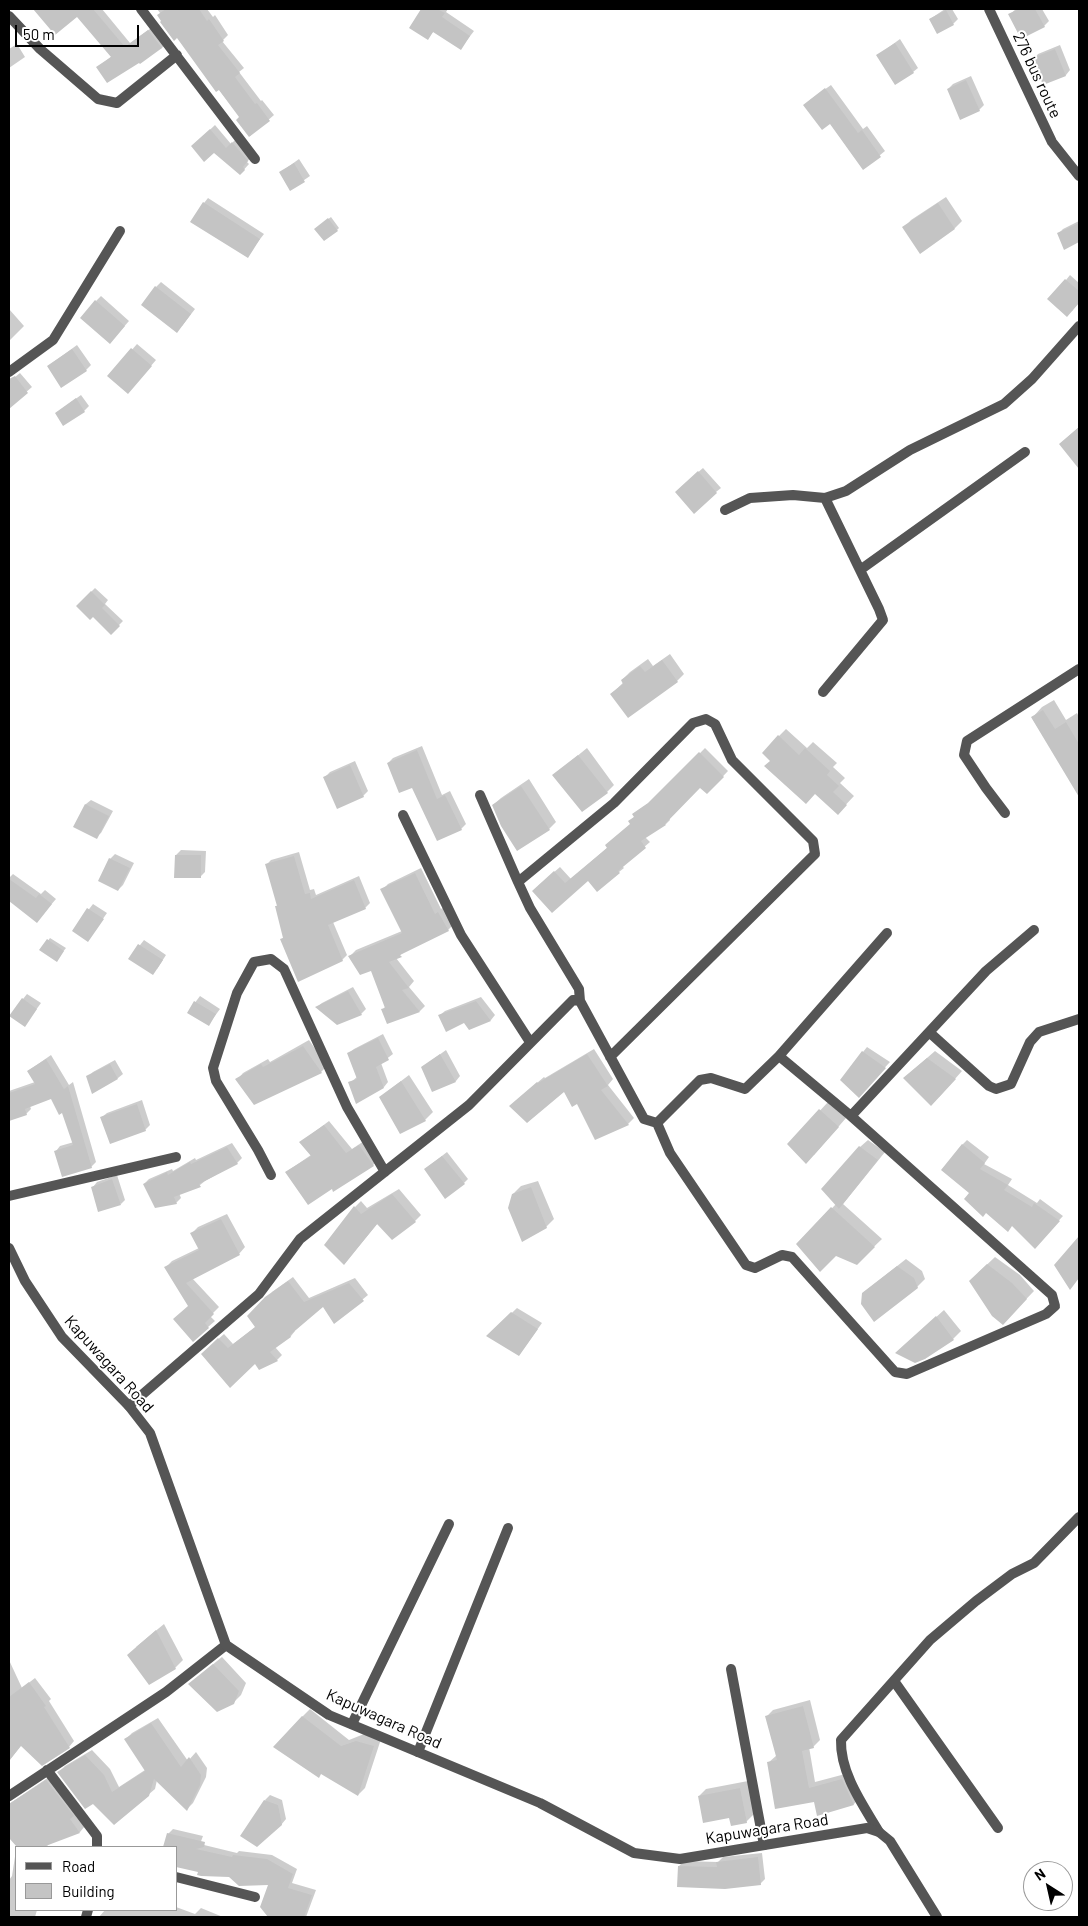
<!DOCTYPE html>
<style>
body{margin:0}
#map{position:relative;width:1088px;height:1926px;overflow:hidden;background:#fff;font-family:Barlow,sans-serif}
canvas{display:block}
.frame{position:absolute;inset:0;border:10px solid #000;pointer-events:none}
.legend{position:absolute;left:15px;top:1846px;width:162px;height:65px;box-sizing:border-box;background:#fff;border:1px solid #999;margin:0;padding:6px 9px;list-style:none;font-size:15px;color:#000}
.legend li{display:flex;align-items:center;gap:10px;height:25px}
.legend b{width:25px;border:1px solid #999}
.north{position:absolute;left:1023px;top:1861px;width:50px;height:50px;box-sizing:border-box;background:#fff;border:1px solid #999;border-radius:50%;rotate:325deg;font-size:14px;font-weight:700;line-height:20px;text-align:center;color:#000}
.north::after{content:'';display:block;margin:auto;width:18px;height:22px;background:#000;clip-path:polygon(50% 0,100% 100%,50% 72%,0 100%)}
.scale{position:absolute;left:15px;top:25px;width:124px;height:22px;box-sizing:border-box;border:2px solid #000;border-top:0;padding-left:6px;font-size:15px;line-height:18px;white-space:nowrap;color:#000;-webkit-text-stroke:4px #fff;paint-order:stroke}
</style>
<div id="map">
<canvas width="1088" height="1926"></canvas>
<div class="frame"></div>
<ul class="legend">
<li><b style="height:6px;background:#555"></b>Road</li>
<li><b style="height:14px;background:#c4c4c4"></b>Building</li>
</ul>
<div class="north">N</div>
<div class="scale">50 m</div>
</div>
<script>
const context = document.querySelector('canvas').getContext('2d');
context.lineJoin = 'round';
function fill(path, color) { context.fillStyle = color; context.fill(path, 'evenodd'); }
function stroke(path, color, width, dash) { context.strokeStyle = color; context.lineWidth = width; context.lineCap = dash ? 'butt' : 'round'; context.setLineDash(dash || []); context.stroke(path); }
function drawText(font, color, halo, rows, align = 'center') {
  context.font = font + ' Barlow,sans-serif'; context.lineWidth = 4; context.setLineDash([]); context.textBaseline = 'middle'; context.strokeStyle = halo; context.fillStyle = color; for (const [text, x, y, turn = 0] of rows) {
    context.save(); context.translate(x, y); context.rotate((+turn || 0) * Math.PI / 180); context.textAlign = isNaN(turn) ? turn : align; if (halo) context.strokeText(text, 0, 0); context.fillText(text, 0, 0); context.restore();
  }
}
fill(new Path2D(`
 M47 9H102L130 43 154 26 166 43 162 48 98 67 112 56 77 15 45 10Z
 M157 9H207L213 17 215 15 228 35 222 41 244 68 239 72 261 101 262 100 274 115 250 136 240 117Z
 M423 9H448L446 12 474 31 461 48 434 31 427 38 411 28Z
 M945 9H952L958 19 953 24 930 19Z
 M1016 9H1042L1049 21 1044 26 1009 15Z
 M900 39 918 68 913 72 878 55Z
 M17 44 25 57 9 68V49Z
 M1060 45 1070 70 1066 75 1044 84 1034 59 1038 54Z
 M971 76 984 105 979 110 948 89 953 84Z
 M831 85 863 129 867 126 885 151 863 169 830 123 810 100Z
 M215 125 231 144 237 138 252 156 247 162 249 164 240 174 214 152 197 142Z
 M299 159 310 176 291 189 281 172Z
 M946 197 962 221 955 228 920 252 904 228 911 220Z
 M208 198 264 234 247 256 204 203Z
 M331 217 339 228 337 230 318 227Z
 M1079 221V241L1065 248 1058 234 1063 229Z
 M1070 275 1079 283V302L1072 311 1066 280Z
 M161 282 195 309 182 326 156 287Z
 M101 296 129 321 115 337 96 301Z
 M9 309 24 326 9 341Z
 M137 344 156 360 133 387 109 376Z
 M77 345 91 365 86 370 48 366Z
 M20 373 32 387 9 407V382Z
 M81 395 89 406 84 411 56 413Z
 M1079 427V467L1060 444Z
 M703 468 721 488 716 492 681 487Z
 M95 588 108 600 105 604 123 621 111 633 93 616 77 606Z
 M670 654 684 674 677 681 611 694 624 682 622 680 630 672 648 659 653 666Z
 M1054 700 1066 720 1077 713 1079 717V794L1032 718 1042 707Z
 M786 729 807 748 813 742 837 763 833 767 845 778 840 783 854 796 838 813 815 792 771 760 779 736Z
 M422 746 442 795 450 791 466 824 461 829 412 787 388 763 393 758Z
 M587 748 614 785 607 792 554 775Z
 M705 748 728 771 707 793 700 786 669 818 670 820 666 824 645 837 650 842 622 866 624 868 619 872 588 879 552 911 538 886 560 867 571 879 608 847 631 824 630 821 635 816 633 814 655 799Z
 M355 761 368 791 363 796 325 777 330 772Z
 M529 779 556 822 549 829 493 805 501 798Z
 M91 800 113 811 101 833 96 837 75 826 86 804Z
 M181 850 206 851 205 872 200 877 176 855Z
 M299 852 310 890 314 889 316 895 359 876 370 903 365 908 333 922 347 955 342 960 281 940 284 937 276 906 278 905 266 865 271 860Z
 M115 854 134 863 123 885 118 890 110 859Z
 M421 868 441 909 444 907 454 924 448 930 407 950 396 958 414 981 409 987 425 1006 420 1011 388 1022 382 1010 386 1006 371 969 350 956 356 950 402 931 382 890 388 884Z
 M13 874 41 894 45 890 56 899 37 921 11 901 9 904V878Z
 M93 904 107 913 88 940 73 930Z
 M50 938 66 948 58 958 41 950Z
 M144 940 166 955 157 969 130 958Z
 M353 987 366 1009 361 1014 317 1007 322 1003Z
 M27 994 41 1003 25 1025 23 999Z
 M200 996 220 1009 209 1024 188 1012Z
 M481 997 495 1015 491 1020 469 1028 465 1021 440 1015 445 1011Z
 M383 1034 393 1054 381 1063 388 1082 384 1087 350 1083 358 1076 349 1053 354 1049Z
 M309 1040 327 1066 321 1072 237 1080 243 1073 268 1059 270 1062Z
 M867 1047 890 1062 863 1091V1052Z
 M594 1049 613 1079 608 1085 634 1118 628 1124 596 1138 578 1102 565 1090 517 1100 544 1077 545 1078Z
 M446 1050 460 1076 456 1081 433 1091 428 1063Z
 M935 1051 962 1071 939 1097 912 1071Z
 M51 1055 69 1085 73 1082 96 1162 91 1167 56 1151 60 1146 74 1142 63 1112 51 1098 30 1106 31 1109 26 1114 9 1120V1091L35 1082 28 1071Z
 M115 1060 123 1074 118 1078 88 1077 93 1072Z
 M409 1075 433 1112 425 1120 401 1133 380 1097Z
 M142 1100 150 1125 145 1130 102 1117 107 1113Z
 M828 1102 846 1118 814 1155 789 1144Z
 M329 1121 352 1149 364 1141 378 1160 373 1165 332 1187 286 1172 311 1155 301 1142Z
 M868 1140 885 1152 843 1204 882 1239 856 1264 836 1255 798 1244 836 1204 860 1147Z
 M967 1140 989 1157 984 1164 1012 1179 1008 1185 1037 1203 1040 1199 1063 1216 1039 1242 971 1193 962 1145Z
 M232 1143 242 1158 237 1163 205 1181 200 1185 179 1193 181 1198 176 1203 144 1184 149 1179 172 1169 173 1171 195 1158 196 1160Z
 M447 1152 468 1179 464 1183 425 1169Z
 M117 1175 125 1200 121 1204 93 1187 97 1182Z
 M538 1181 554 1219 546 1227 513 1194 521 1186Z
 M399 1189 421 1215 415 1221 378 1223 344 1264 355 1207 361 1201 367 1208Z
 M227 1214 245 1247 239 1254 192 1278 219 1307 210 1316 215 1321 193 1340 190 1305 166 1267 172 1261 199 1248 192 1233 198 1227Z
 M995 1257 1020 1275 1034 1291 1010 1316 978 1273Z
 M906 1259 922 1271 925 1279 917 1287 863 1293Z
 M293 1277 309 1298 355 1278 368 1295 335 1322 324 1305 294 1330 295 1331 291 1336 275 1347 282 1355 277 1360 255 1362 207 1349 224 1334 233 1344 257 1326 272 1292Z
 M517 1308 542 1323 519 1355 488 1336Z
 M944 1310 961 1331 953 1339 924 1358 904 1346Z
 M164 1624 183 1660 175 1668 136 1647Z
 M222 1657 246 1683 241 1695 233 1703 189 1684Z
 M9 1660 22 1688 35 1678 51 1699 49 1701 74 1741 69 1747 21 1745 9 1761V1733L18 1727 9 1716Z
 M810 1700 820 1740 813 1747H809L815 1782 849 1773 860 1797 854 1804 818 1815 815 1801 768 1763 777 1755 766 1717 773 1710Z
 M310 1709 349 1740 364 1734 381 1739 365 1788 358 1795 302 1717Z
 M158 1718 188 1761 196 1752 207 1768 206 1777 193 1803 187 1809 157 1780 155 1789 148 1795 114 1823 59 1772 65 1766 92 1750 110 1769 119 1787 145 1770 126 1739 132 1733Z
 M52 1775 85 1826 80 1832 48 1844 47 1847H17L9 1836V1804Z
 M748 1781 754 1814 746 1822 730 1817 699 1796 706 1789Z
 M270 1795 282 1800 286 1819 281 1825 265 1800Z
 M173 1829 203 1836 200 1844 237 1853 239 1851 272 1855 297 1869 292 1883 316 1890 306 1917H269L261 1906 270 1884 199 1871 176 1847H164L168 1834Z
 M16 1850V1910H37L35 1917H9V1880L12 1876Z
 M762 1853 765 1879 760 1884 679 1866 684 1861 718 1862 723 1857Z
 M176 1907 195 1914 201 1908 223 1917H99L105 1910H176Z`), '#0003');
fill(new Path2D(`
 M33 9H93L125 47 148 30 162 48 140 64 139 63 107 83 96 67 111 57 77 17 55 35Z
 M166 9H199L207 21 209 19 224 41 218 45 240 73 235 77 255 104 257 103 270 121 249 137 236 120 239 117 219 90 216 92 177 38 174 41 160 22 161 21 157 15Z
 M421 9H437L445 13 442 17 470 36 461 50 433 32 428 40 409 28Z
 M1019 9H1035L1045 27 1021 39 1008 14Z
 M946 10 954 25 937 34 929 19Z
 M895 43 914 73 895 85 876 55Z
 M1055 49 1066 76 1043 85 1032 58Z
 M966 80 980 111 960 120 947 89Z
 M825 88 858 133 862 130 881 157 863 170 830 124 822 130 803 105Z
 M210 129 226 148 232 142 248 161 243 167 245 170 240 175 214 153 204 162 191 146Z
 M294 163 305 182 290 191 279 172Z
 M203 202 260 239 248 258 190 222Z
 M938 203 955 229 920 254 902 227Z
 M328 218 338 231 324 241 314 229Z
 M1079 223V242L1064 250 1057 233Z
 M1065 279 1079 291V303L1067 317 1047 299Z
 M155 286 191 314 177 333 141 305Z
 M95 300 125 326 110 344 80 318Z
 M131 348 152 366 128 394 107 376Z
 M72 349 87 371 61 388 47 366Z
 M15 376 28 393 9 409V379Z
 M76 398 85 412 63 426 55 413Z
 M1079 427V469L1059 444Z
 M698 471 717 493 694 514 675 492Z
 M91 591 105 605 102 608 120 626 111 635 93 617 90 620 76 606Z
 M662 660 678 682 628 718 610 694 623 684 621 680 640 666 645 672Z
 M1043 710 1055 729 1066 722 1079 744V797L1031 717Z
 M778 735 799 755 805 748 830 771 827 775 839 786 833 792 847 805 838 815 815 794 806 804 764 766 770 761 762 753Z
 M417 750 437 799 445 795 462 830 437 841 412 788 399 793 387 763Z
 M699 752 724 777 707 794 700 788 665 824 666 825 641 841 646 848 618 871 620 873 597 892 588 881 552 913 532 891 554 871 565 883 607 848 605 845 630 824 628 821 634 817 632 814 648 803Z
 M578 755 608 793 582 812 552 775Z
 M350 765 364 797 337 809 323 777Z
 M521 786 550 830 517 851 501 826 492 805Z
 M85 804 109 816 97 839 73 827Z
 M175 855H201V878H174Z
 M294 856 305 894 310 893 311 899 354 880 366 909 328 925 343 961 298 982 280 939 283 938 275 906H277L265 864Z
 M109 858 130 868 118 891 98 881Z
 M415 873 435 914 438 912 449 931 400 955 402 957 389 962 409 988 402 990 420 1012 387 1024 381 1009 385 1008 371 971 360 975 348 956 402 933 380 889Z
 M9 879 36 898 39 894 52 904 37 923 9 901Z
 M87 908 104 919 88 942 72 931Z
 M47 939 64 951 57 962 39 950Z
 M138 944 163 960 153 975 128 959Z
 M348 991 362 1015 337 1025 315 1007Z
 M22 998 37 1009 25 1027 9 1016Z
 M194 1001 216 1014 209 1026 187 1013Z
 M476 1001 491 1021 469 1030 464 1023 446 1032 438 1015Z
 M378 1038 389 1060 376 1067 384 1088 356 1104 348 1082 357 1079 347 1053Z
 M303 1046 322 1073 254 1105 235 1079 261 1064 263 1067Z
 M862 1051 886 1068 859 1098 840 1080Z
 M440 1054 456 1082 432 1092 421 1067Z
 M587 1054 608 1086 601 1090 629 1125 595 1140 577 1104 572 1107 564 1092 527 1123 509 1106 537 1082 538 1083Z
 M927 1058 956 1079 931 1106 903 1078Z
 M46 1059 64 1089 68 1086 92 1168 62 1177 54 1151 73 1145 62 1113 59 1115 51 1099 25 1109 27 1115 9 1121V1093L35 1084 27 1071Z
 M110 1064 118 1079 92 1094 86 1076Z
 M401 1081 426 1121 400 1134 379 1097Z
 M137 1104 146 1131 110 1144 100 1117Z
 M819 1109 839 1127 806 1164 787 1144Z
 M324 1125 346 1153 359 1145 374 1166 333 1192 332 1189 308 1205 285 1172 311 1156 299 1142Z
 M962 1144 985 1163 980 1169 1008 1185 1004 1190 1032 1207 1034 1203 1060 1221 1035 1249 1012 1226 1008 1232 986 1213 983 1217 964 1199 969 1193 941 1170Z
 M859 1146 878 1160 839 1209 821 1189Z
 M227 1147 238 1164 199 1184 201 1187 174 1197 177 1204 155 1208 143 1184 167 1172 168 1175 190 1162 191 1164Z
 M442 1156 465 1184 445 1199 424 1169Z
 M112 1179 121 1205 98 1212 91 1187Z
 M531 1187 547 1228 522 1242 508 1208 512 1194Z
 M392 1194 416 1222 392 1240 377 1224 344 1265 324 1245 354 1206 361 1214Z
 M831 1207 875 1247 857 1265 836 1256 820 1272 796 1244Z
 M221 1219 240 1255 186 1283 214 1314 205 1323 209 1328 193 1342 173 1319 188 1306 164 1267 199 1250 190 1233Z
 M1079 1236V1278L1070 1290 1054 1265Z
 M987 1264 1012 1283 1027 1299 1003 1325 992 1316 969 1281Z
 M897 1266 914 1278 918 1288 874 1322 861 1304 862 1293Z
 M288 1281 304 1302 349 1283 364 1301 334 1324 323 1307 290 1335 291 1337 270 1352 278 1361 259 1370 255 1364 230 1388 201 1354 218 1338 228 1348 255 1327 247 1316 265 1297Z
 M511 1312 538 1329 519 1356 486 1336Z
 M936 1316 954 1340 925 1359 915 1363 895 1353Z
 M156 1630 176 1669 149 1685 127 1655Z
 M213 1664 239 1691 234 1704 217 1712 188 1684Z
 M29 1682 46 1706 44 1707 70 1748 42 1766 21 1746 9 1761V1697Z
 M803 1706 814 1748 802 1751 809 1788 842 1779 854 1805 817 1816 814 1802 775 1809 767 1762 777 1760 765 1716Z
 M302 1716 341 1746 356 1741 374 1746 358 1796 321 1774 319 1778 273 1747Z
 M151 1723 181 1767 189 1757 201 1775 200 1785 187 1811 154 1779 149 1796 114 1825 93 1804 85 1809 57 1772 85 1755 104 1775 112 1792 145 1771 124 1739Z
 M46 1780 74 1816 70 1819 80 1833 43 1847H17L9 1838V1804Z
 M740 1788 747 1823 731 1826 729 1818 703 1823 698 1796Z
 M264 1800 278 1805 282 1825 257 1847 240 1836Z
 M167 1833 205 1842 204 1847 196 1849 232 1857 233 1855 267 1859 293 1874 288 1888 312 1895 304 1917H268L260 1907 268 1885 239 1886 229 1877 201 1876 197 1875 198 1872 176 1867V1847H163Z
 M758 1857 761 1885 725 1889 677 1887 678 1866 717 1867 716 1862Z`), '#c4c4c4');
stroke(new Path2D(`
 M141 9 255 159
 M9 16 40 49 98 99 117 103 177 55
 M9 372 53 340 120 231
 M725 510 750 498 793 495 825 498 846 491 910 450 1004 404 1032 379 1079 326
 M860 570 1025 452
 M823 692 883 620 879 609 825 498
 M480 795 518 882
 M1005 813 986 788 964 755 967 741 1079 669
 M403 815 461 935 530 1042
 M580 1001 579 989 530 908 518 882 614 803 693 723 706 719 715 724 732 760 813 841 815 854 610 1057
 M929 1032 989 1086 996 1089 1011 1084 1030 1042 1039 1032 1079 1019
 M779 1056 887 933
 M851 1116 986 971 1034 930
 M271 1175 258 1150 216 1081 213 1068 237 993 254 962 271 959 284 969 347 1107 385 1172
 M9 1196 176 1157
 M129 1406 259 1294 300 1239 469 1105 573 1000 580 1001 644 1119 657 1123 700 1080 711 1078 745 1089 779 1056 851 1116 1052 1295 1055 1306 1046 1314 907 1374 895 1372 792 1257 782 1255 755 1268 746 1265 670 1153 657 1123
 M731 1669 764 1845
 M894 1681 998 1828
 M352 1724 449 1524
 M418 1752 508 1528
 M47 1770 97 1836V1847
 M9 1796 166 1692 226 1645
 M879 1832C863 1805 840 1773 841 1740L930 1640 976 1601 1012 1574 1034 1563 1079 1517
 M176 1877 255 1897
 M86 1917 88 1910`), '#555', 10);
stroke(new Path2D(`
 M989 9 1052 142 1079 176
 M9 1248 25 1281 62 1337 129 1406 150 1433 226 1645 329 1715 540 1803 634 1853 680 1859 867 1828 879 1832 890 1841 937 1917`), '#555', 10);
drawText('16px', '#000', '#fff', [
 ["276 bus route",1037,75,65],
 ["Kapuwagara Road",109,1364,48],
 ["Kapuwagara Road",384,1719,24],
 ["Kapuwagara Road",767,1829,-9]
]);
</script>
